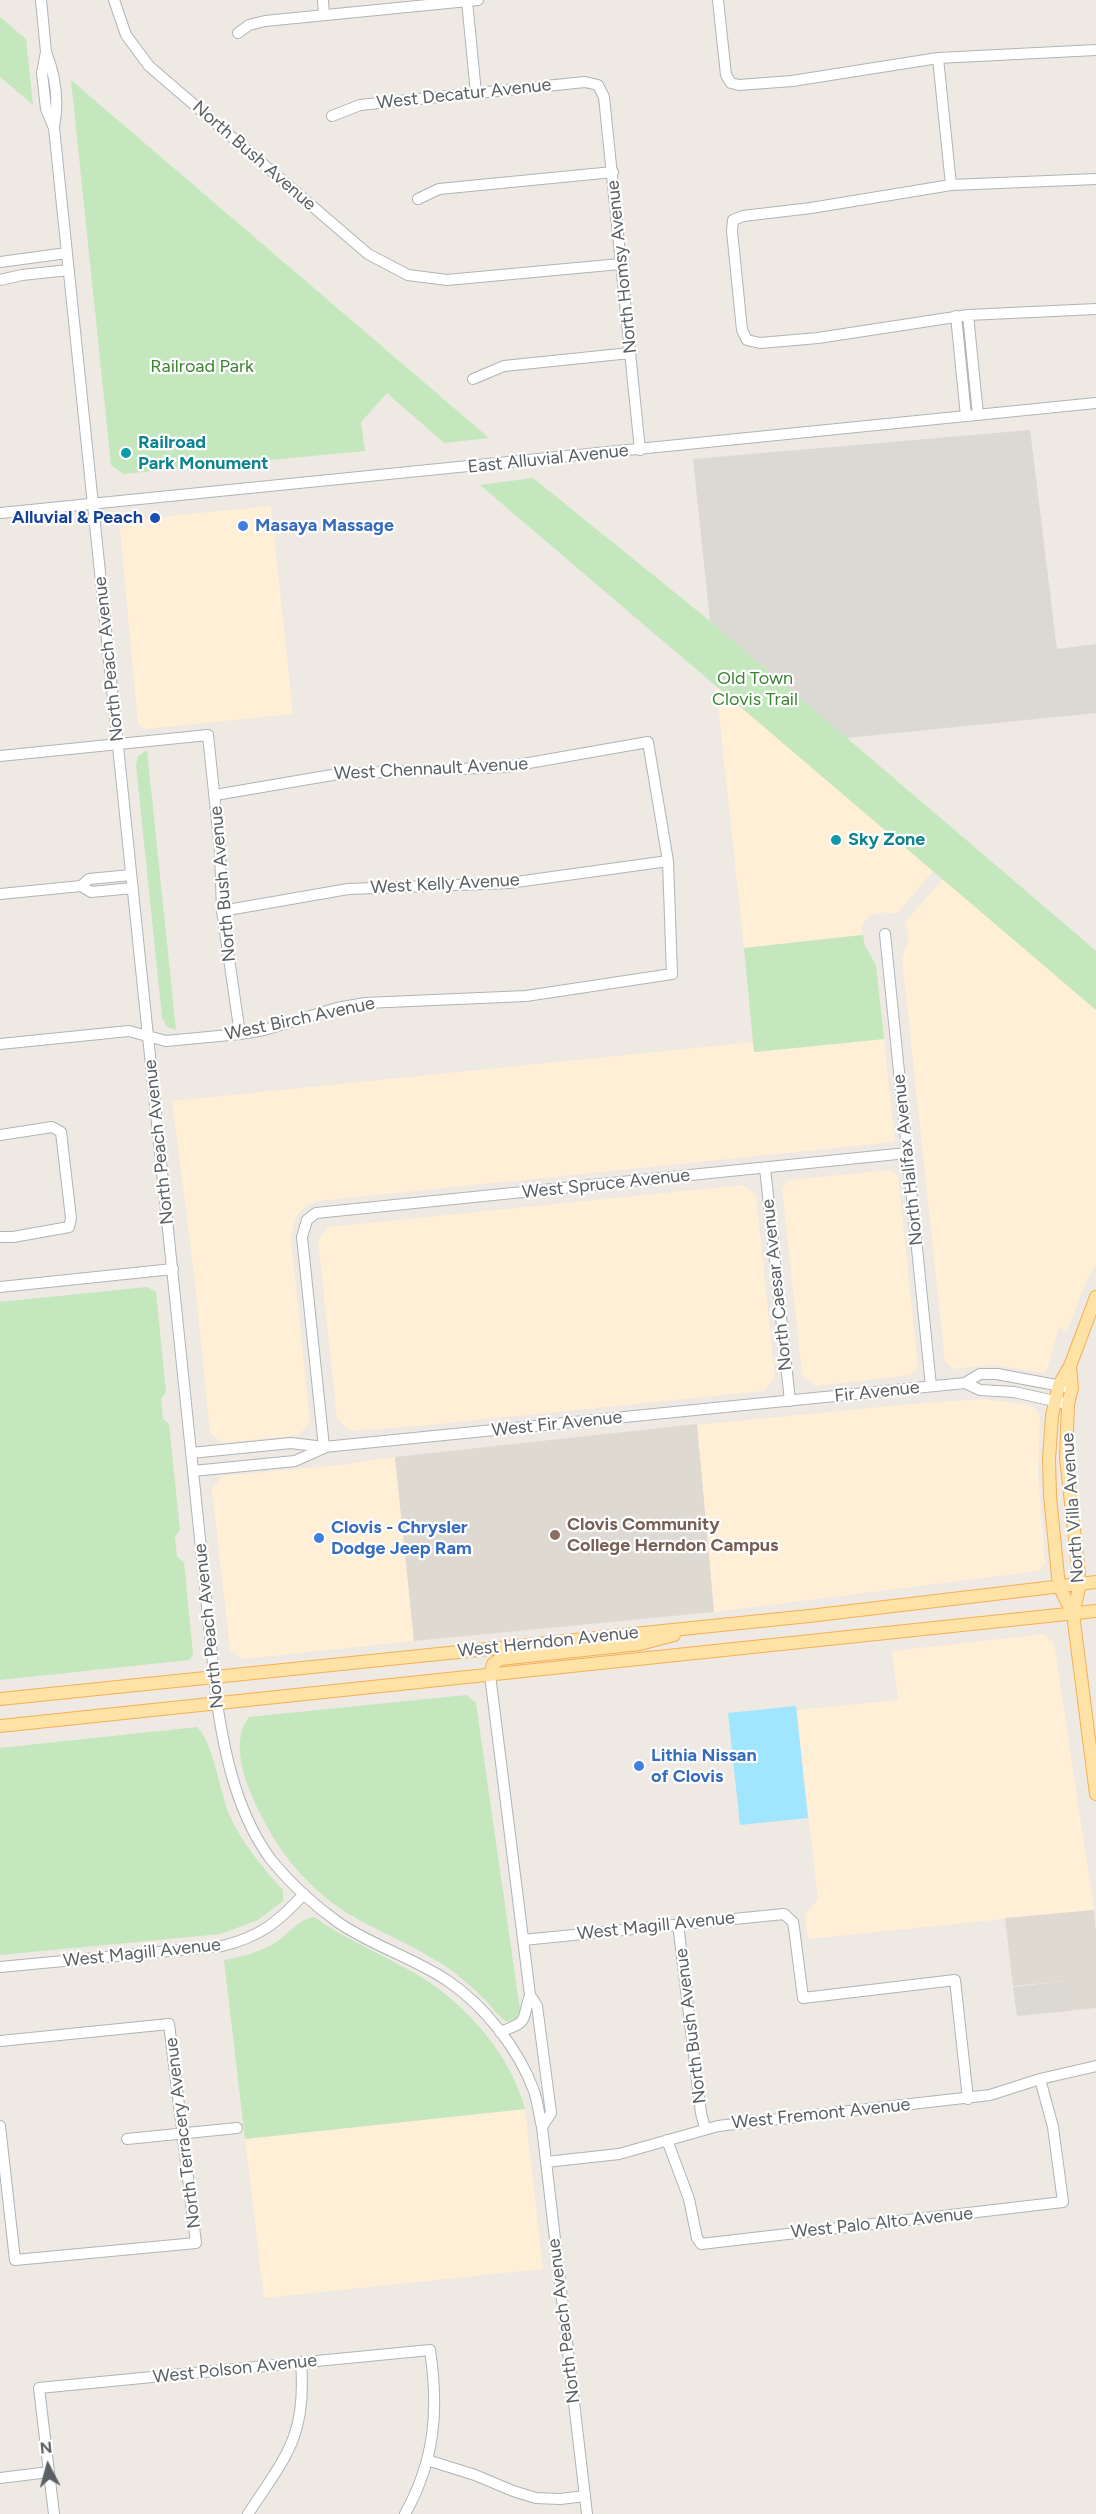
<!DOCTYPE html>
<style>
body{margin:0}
#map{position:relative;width:1096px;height:2514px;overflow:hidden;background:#eee9e2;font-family:Figtree,sans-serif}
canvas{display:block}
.north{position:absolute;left:18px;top:2436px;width:60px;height:60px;-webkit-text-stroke:4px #fff;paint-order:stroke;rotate:354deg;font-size:16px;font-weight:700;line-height:24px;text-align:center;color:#5b6064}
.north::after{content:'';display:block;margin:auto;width:21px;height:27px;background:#5b6064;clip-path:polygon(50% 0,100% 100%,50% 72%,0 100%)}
</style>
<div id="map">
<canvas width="1096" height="2514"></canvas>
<div class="north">N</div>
</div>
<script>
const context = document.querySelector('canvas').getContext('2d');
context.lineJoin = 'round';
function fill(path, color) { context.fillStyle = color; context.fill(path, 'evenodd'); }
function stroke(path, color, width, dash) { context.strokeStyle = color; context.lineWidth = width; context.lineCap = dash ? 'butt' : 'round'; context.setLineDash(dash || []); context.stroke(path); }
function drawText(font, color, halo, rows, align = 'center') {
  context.font = font + ' Figtree,sans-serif'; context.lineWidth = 4.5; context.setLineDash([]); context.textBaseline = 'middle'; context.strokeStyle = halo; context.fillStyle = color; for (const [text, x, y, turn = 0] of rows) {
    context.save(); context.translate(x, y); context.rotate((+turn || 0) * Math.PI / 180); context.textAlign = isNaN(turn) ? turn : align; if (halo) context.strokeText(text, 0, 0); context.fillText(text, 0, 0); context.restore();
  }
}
fill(new Path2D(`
 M271 506 293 714 145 729 138 724 120 530 128 520Z
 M716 686 933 871 897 914 887 912 870 915 862 925 861 935 744 948Z
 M943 879 1096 1010V1265L1088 1277 1067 1331 1059 1327 1047 1370 1043 1373 992 1365 954 1369 945 1362 902 959 909 937 905 922Z
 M884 1039 895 1142 318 1201 307 1205 295 1218 291 1239 310 1422 299 1435 222 1443 210 1433 194 1273 172 1101 753 1042 755 1052Z
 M890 1170 898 1176 918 1367 911 1375 815 1386 802 1375 782 1188 789 1180Z
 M743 1185 756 1195 762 1252 775 1378 764 1391 419 1426 350 1431 337 1419 318 1240 329 1227Z
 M981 1399 1033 1405 1040 1415 1038 1474 1045 1563 1039 1571 714 1612 697 1425 900 1405Z
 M395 1457 414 1641 243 1659 230 1650 212 1489 222 1476 341 1465Z
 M1044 1634 1054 1643 1094 1910 808 1939 805 1915 818 1899 796 1710 898 1700 892 1651Z
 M525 2109 543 2269 264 2298 245 2139Z`), '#ffefd6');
fill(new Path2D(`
 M1030 430 1057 649 1096 644V713L846 738 710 621 693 459Z
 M1065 1981 1068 2011 1017 2016 1013 1987Z`), '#dcd9d5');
fill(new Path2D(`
 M697 1424 714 1612 414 1641 395 1457Z
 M1094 1910 1096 1931V2008L1068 2011 1064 1981 1013 1986 1005 1918Z`), '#ded9d1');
fill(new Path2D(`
 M0 17 26 39 33 105 0 77Z
 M71 80 489 438 444 443 387 393 361 422 365 451 123 474 111 465Z
 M533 478 710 621 1096 951V1010L480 485Z
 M147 750 176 1030 167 1027 162 1017 136 765 138 756Z
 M863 935 865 946 876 965 884 1039 754 1052 744 948Z
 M147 1287 156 1292 166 1392 161 1399 163 1419 169 1424 180 1530 175 1536 177 1557 184 1562 193 1655 189 1660 0 1680V1302Z
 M466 1695 476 1703 520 2010 516 2019C512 2021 508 2023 504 2020 498 2016 493 2008 488 2003 477 1991 464 1980 451 1970 422 1950 389 1936 359 1920 305 1890 270 1843 248 1786 240 1765 234 1736 249 1717Z
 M197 1727C213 1741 220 1793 229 1814 242 1843 262 1867 283 1890V1901L258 1920 221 1934 0 1955V1748Z
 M314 1917C349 1942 390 1957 426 1980 470 2009 512 2058 525 2109L245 2139 224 1960C242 1957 259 1952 275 1943 288 1934 299 1919 314 1917Z`), '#c4e7be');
fill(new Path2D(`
 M796 1706 808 1818 740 1825 728 1713Z`), '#a1e5ff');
const minor = new Path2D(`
 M41 0 46 52 42 73 46 109 54 128 217 1703C225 1757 238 1816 272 1861 291 1884 315 1906 339 1923 373 1946 414 1958 448 1981 485 2006 519 2050 534 2091 538 2103 539 2115 542 2127L587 2514
 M114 0 126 35 149 66 368 254 408 275 447 280 620 264
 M323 0 324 15
 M718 0 726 75 731 83 739 85 792 81 938 58 1096 50
 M467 1 476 93
 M238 33 249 25 265 21 478 0
 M46 52C56 77 59 101 54 127
 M938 58 951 185
 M332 116 360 105 585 82 598 85 604 97 640 450
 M1096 179 951 185 811 208 743 216 733 220 732 231 742 330 747 340 760 343 818 338 968 315 1096 309
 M418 199 439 189 613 172
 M0 262 67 253
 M0 280 22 275 69 270
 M968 315 978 415
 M956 316 966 416
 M473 379 504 366 630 353
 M0 513 1096 403
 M0 756 208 735 220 850 222 911 240 1034
 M81 886 91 892 133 888
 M0 894 81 886 89 879 131 875
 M222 911 348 889 509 883 668 861
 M885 934 931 1386
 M0 1044 129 1031 166 1041 240 1034 264 1030 337 1008 365 1003 526 996 672 974 668 861 648 742 506 767 338 774 215 795
 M0 1135 52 1127 61 1132 71 1218 69 1227 13 1237H0
 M765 1168 790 1401
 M0 1287 173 1269
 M965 1383 980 1390 1014 1392 1068 1404
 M324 1447 302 1237 307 1220 316 1213 907 1153
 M191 1453 291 1443 324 1447 965 1383 980 1374H997L1072 1388
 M193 1471 295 1461 324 1448
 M490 1675 530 1995 537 2006 551 2113 542 2127
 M678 1924 701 2113 705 2128
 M523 1940 784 1914 793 1922 794 1928 803 1998 955 1980 968 2099
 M0 1967 222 1946C260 1937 278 1922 304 1894
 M500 2032C530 2021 521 2022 530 1995
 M0 2041 169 2024 196 2243 15 2260 0 2126
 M127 2139 237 2128
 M667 2140 689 2199 697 2238 701 2244 1063 2202 1053 2127 1040 2079
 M546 2162 619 2154 718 2126 990 2095 1040 2079 1096 2066
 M427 2460 475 2475 513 2491 536 2498 560 2499 585 2496
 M0 2478 49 2472
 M54 2514 39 2388 430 2350C439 2410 435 2460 405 2514
 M248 2514C286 2456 307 2436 301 2362`);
const major = new Path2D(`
 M1096 1297 1070 1366 1059 1385 1052 1416 1049 1459 1050 1496 1059 1586 1073 1614 1096 1794
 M1070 1366 1072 1388 1068 1404 1066 1458 1080 1584 1073 1614
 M490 1675 493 1664 500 1659 640 1644 674 1635
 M0 1699 809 1616 1096 1582
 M0 1726 1096 1611`);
stroke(minor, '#b0b4b8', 12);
stroke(major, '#f6af54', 14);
stroke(minor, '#fff', 10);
stroke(major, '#ffe3a6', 12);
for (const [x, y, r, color] of [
 [126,453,6,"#0f9aa8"],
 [155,518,6,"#1a4fb4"],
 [243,526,6,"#3f7fe0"],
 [836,840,6,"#0f9aa8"],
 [555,1535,6,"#8d6e63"],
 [319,1538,6,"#3f7fe0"],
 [639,1766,6,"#3f7fe0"]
]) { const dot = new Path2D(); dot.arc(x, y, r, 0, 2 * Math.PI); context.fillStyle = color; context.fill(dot); stroke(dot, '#fff', 2); }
drawText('18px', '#5b6064', '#fff', [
 ["West Decatur Avenue",464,94,-6],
 ["North Bush Avenue",254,156,41],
 ["North Homsy Avenue",622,267,-96],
 ["East Alluvial Avenue",548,459,-6],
 ["North Peach Avenue",109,659,-96],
 ["West Chennault Avenue",431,769,-3],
 ["North Bush Avenue",223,884,-95],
 ["West Kelly Avenue",445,884,-3],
 ["West Birch Avenue",300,1019,-12],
 ["North Peach Avenue",159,1142,-96],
 ["North Halifax Avenue",908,1160,-96],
 ["West Spruce Avenue",606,1184,-6],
 ["North Caesar Avenue",777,1285,-96],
 ["Fir Avenue",877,1392,-6],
 ["West Fir Avenue",557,1424,-6],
 ["North Villa Avenue",1073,1508,-94],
 ["North Peach Avenue",209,1626,-96],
 ["West Herndon Avenue",548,1642,-6],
 ["West Magill Avenue",656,1926,-6],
 ["West Magill Avenue",142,1953,-6],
 ["North Bush Avenue",691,2026,-97],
 ["West Fremont Avenue",821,2114,-6],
 ["North Terracery Avenue",183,2133,-97],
 ["West Palo Alto Avenue",882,2223,-6],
 ["North Peach Avenue",564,2321,-97],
 ["West Polson Avenue",235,2369,-6]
]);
drawText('18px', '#3b8431', '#fff', [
 ["Railroad Park",202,367],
 ["Old Town",755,679],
 ["Clovis Trail",755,700]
]);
drawText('bold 18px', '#0d838f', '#fff', [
 ["Railroad",138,443],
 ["Park Monument",138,464],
 ["Sky Zone",848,840]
], 'left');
drawText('bold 18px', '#164399', '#fff', [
 ["Alluvial & Peach",143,518]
], 'right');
drawText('bold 18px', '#366cbe', '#fff', [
 ["Masaya Massage",255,526],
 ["Clovis - Chrysler",331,1528],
 ["Dodge Jeep Ram",331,1549],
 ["Lithia Nissan",651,1756],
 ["of Clovis",651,1777]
], 'left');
drawText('bold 18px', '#785e54', '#fff', [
 ["Clovis Community",567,1525],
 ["College Herndon Campus",567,1546]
], 'left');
</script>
